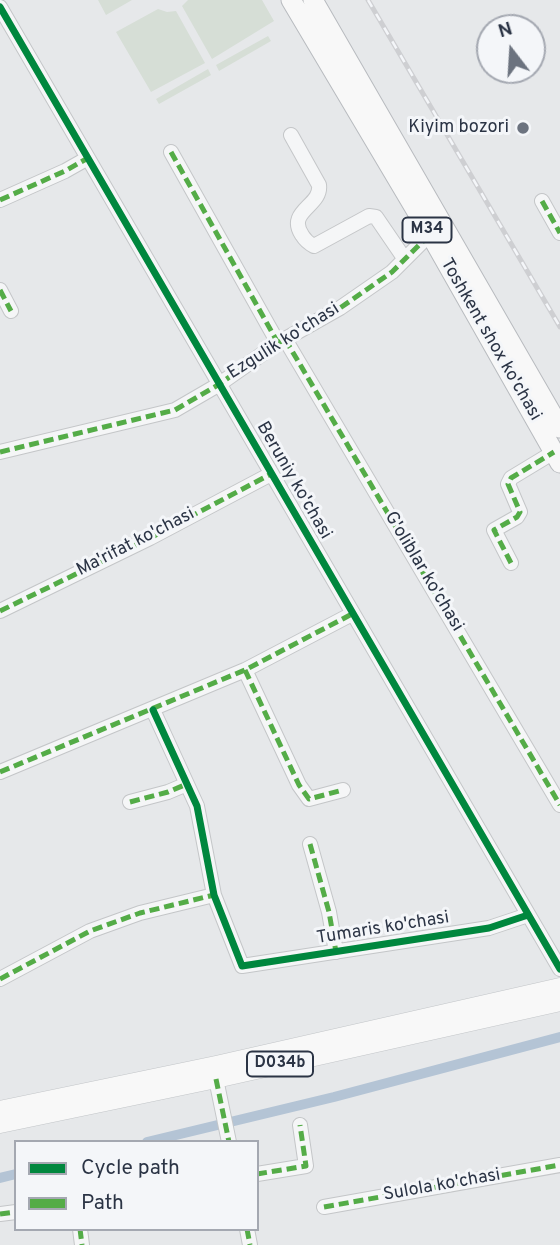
<!DOCTYPE html>
<style>
body{margin:0}
#map{position:relative;width:560px;height:1245px;overflow:hidden;background:#e6e8ea;font-family:Overpass,sans-serif}
canvas{display:block}
.legend{position:absolute;left:14px;top:1140px;width:245px;height:91px;box-sizing:border-box;background:#f4f6f9;border:2px solid #a4a8b1;margin:0;padding:9px 12px;list-style:none;font-size:21px;color:#2b3445}
.legend li{display:flex;align-items:center;gap:14px;height:35px}
.legend b{width:35px;border:2px solid #a4a8b1}
.north{position:absolute;left:476px;top:14px;width:70px;height:70px;box-sizing:border-box;background:#f4f6f9;border:2px solid #a4a8b1;border-radius:50%;rotate:343deg;font-size:19px;font-weight:700;line-height:28px;text-align:center;color:#2b3445}
.north::after{content:'';display:block;margin:auto;width:24px;height:32px;background:#6c737f;clip-path:polygon(50% 0,100% 100%,50% 72%,0 100%)}
</style>
<div id="map">
<canvas width="560" height="1245"></canvas>
<ul class="legend">
<li><b style="height:9px;background:#00873e"></b>Cycle path</li>
<li><b style="height:9px;background:#54ac47"></b>Path</li>
</ul>
<div class="north">N</div>
</div>
<script>
const context = document.querySelector('canvas').getContext('2d');
context.lineJoin = 'round';
function fill(path, color) { context.fillStyle = color; context.fill(path, 'evenodd'); }
function stroke(path, color, width, dash) { context.strokeStyle = color; context.lineWidth = width; context.lineCap = dash ? 'butt' : 'round'; context.setLineDash(dash || []); context.stroke(path); }
function drawText(font, color, halo, rows, align = 'center') {
  context.font = font + ' Overpass,sans-serif'; context.lineWidth = 6; context.setLineDash([]); context.textBaseline = 'middle'; context.strokeStyle = halo; context.fillStyle = color; for (const [text, x, y, turn = 0] of rows) {
    context.save(); context.translate(x, y); context.rotate((+turn || 0) * Math.PI / 180); context.textAlign = isNaN(turn) ? turn : align; if (halo) context.strokeText(text, 0, 0); context.fillText(text, 0, 0); context.restore();
  }
}
fill(new Path2D(`
 M98 0H132L106 15Z
 M188 0H262L274 21 212 59 182 6Z
 M158 9 167 12 176 11 205 63 151 92 116 32Z
 M268 36 271 41 219 71 216 65Z
 M208 69 211 75 159 104 156 99Z`), '#d6ded6');
stroke(new Path2D(`
 M147 1142 334 1097 560 1037
 M0 1178 16 1174`), '#b4c4d5', 10);
const minor = new Path2D(`
 M0 7 560 969
 M291 135 319 185C322 206 286 211 302 235 305 240 308 243 314 246L369 216 376 217 404 258
 M171 152 278 343
 M0 200 65 171 88 158
 M542 201 560 233
 M0 290 11 311
 M285 339 560 805
 M0 452 175 410 218 385 278 343 340 308 392 272 430 234
 M511 563 494 530 517 517 520 512 508 484 511 478 554 452
 M0 611 150 538 271 474
 M245 670 299 785 309 799 343 790
 M153 710 197 806 214 895 242 966 489 928 528 915
 M0 772 245 670 352 614
 M130 802 168 792 187 784
 M310 844 329 912 336 952
 M0 979 90 931 140 913 214 895
 M216 1079 229 1142
 M257 1174 306 1166 300 1125
 M324 1207 560 1165
 M0 1214 16 1212
 M80 1229 82 1245
 M247 1229 250 1245`);
const major = new Path2D(`
 M0 1110 216 1065 560 987
 M0 1124 216 1079 560 1002`);
const highway = new Path2D(`
 M291 0 430 234 560 463
 M313 0 560 428`);
stroke(minor, '#c4c6c8', 16);
stroke(major, '#c2c5c8', 19);
stroke(highway, '#b8bbbf', 21);
stroke(minor, '#f5f6f7', 14);
stroke(major, '#f8f8f8', 18);
stroke(highway, '#f8f8f8', 19);
const rail = new Path2D(`
 M368 0 560 327`);
stroke(rail, '#cecfd2', 5);
stroke(rail, '#f4f6f9', 2.5, [8]);
stroke(new Path2D(`
 M171 152 278 343
 M0 200 65 171 88 158
 M542 201 560 233
 M0 290 11 311
 M285 339 560 805
 M0 452 175 410 218 385 278 343 340 308 392 272 430 234
 M511 563 494 530 517 517 520 512 508 484 511 478 554 452
 M0 611 150 538 271 474
 M245 670 299 785 309 799 343 790
 M0 772 245 670 352 614
 M130 802 168 792 187 784
 M310 844 329 912 336 952
 M0 979 90 931 140 913 214 895
 M216 1079 229 1142
 M257 1174 306 1166 300 1125
 M324 1207 560 1165
 M0 1214 16 1212
 M80 1229 82 1245
 M247 1229 250 1245`), '#54ac47', 5, [10, 5]);
stroke(new Path2D(`
 M0 7 560 969
 M153 710 197 806 214 895 242 966 489 928 528 915`), '#00873e', 7);
for (const [x, y, r, color] of [
 [523,128,7,"#6c737f"]
]) { const dot = new Path2D(); dot.arc(x, y, r, 0, 2 * Math.PI); context.fillStyle = color; context.fill(dot); stroke(dot, '#f4f6f9', 2.5); }
for (const [x, y, w] of [
 [427,230,49],
 [280,1064,66]
]) { const box = new Path2D(); box.roundRect(x - w / 2, y - 12.5, w, 25, 5); context.fillStyle = '#f4f6f9'; context.fill(box); stroke(box, '#2b3445', 2); }
drawText('bold 16px', '#2b3445', null, [
 ["M34",427,230],
 ["D034b",280,1064]
]);
drawText('18px', '#2b3445', '#f4f6f9', [
 ["Kiyim bozori",509,128]
], 'right');
drawText('18px', '#2b3445', '#f4f6f9', [
 ["Toshkent shox ko'chasi",490,340,60],
 ["Ezgulik ko'chasi",284,342,-32],
 ["Beruniy ko'chasi",293,481,60],
 ["Ma'rifat ko'chasi",136,543,-27],
 ["G'oliblar ko'chasi",423,572,59],
 ["Tumaris ko'chasi",383,929,-9],
 ["Sulola ko'chasi",442,1186,-10]
]);
</script>
